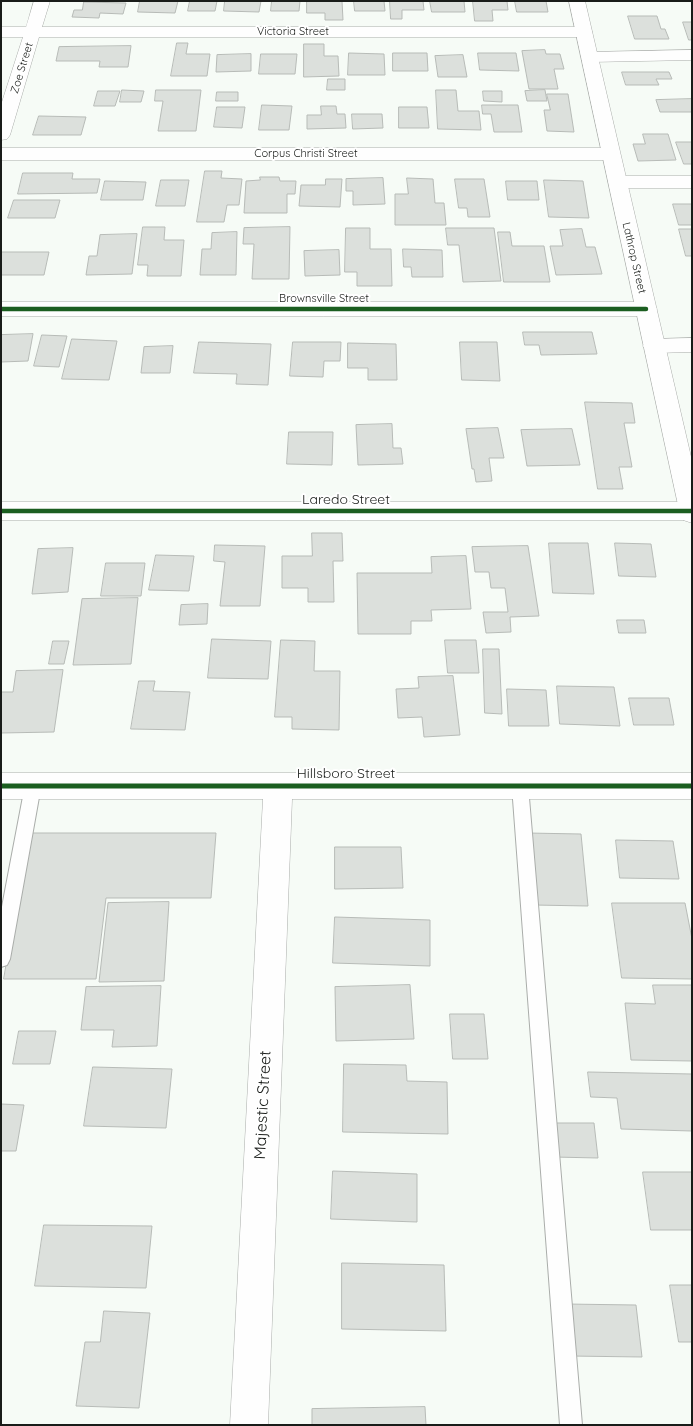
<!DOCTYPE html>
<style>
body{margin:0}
#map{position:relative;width:693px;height:1426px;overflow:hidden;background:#f6fbf6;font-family:Quicksand,sans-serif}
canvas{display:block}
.frame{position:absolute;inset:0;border:2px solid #191c19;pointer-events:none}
</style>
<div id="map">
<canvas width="693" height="1426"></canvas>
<div class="frame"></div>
</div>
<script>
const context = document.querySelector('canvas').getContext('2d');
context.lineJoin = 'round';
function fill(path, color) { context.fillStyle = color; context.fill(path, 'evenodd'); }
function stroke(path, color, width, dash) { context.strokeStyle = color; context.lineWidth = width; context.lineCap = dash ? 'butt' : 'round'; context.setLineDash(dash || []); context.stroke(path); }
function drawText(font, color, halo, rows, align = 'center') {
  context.font = font + ' Quicksand,sans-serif'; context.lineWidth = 4; context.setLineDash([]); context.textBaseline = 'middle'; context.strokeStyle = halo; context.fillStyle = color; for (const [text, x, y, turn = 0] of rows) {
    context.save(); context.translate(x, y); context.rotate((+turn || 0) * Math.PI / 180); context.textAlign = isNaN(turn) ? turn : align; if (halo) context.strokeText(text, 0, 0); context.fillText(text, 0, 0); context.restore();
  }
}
const building = new Path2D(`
 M140 1H178L175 13 138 12Z
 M190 1H217L215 11H188Z
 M225 1H261L259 12 224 11Z
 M272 1H300L299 11H271Z
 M307 1H342L343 20H325V13H307Z
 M354 1H384L385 11H355Z
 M390 1H423L424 10H402V19H391Z
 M430 1H464L465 12H432Z
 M473 1H507L508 10H492L493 21H475Z
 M515 1H546L548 12H517Z
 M84 2 126 3 123 14 100 13 99 18 72 17 74 10H82Z
 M628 16H657L661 29H665L669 39H635Z
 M683 22H692V40H689Z
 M177 43H188L186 54H210L207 76H171Z
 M304 44H324V56H338L339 76 304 77Z
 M131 46 128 67H99L100 61H56L59 47Z
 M545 50 546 54H560L564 69H554L558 89H529L522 51Z
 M349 53 384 54 385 75H348Z
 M393 53H427L428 71H393Z
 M478 53H516L519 71 480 70Z
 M251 54V71L216 72 217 55Z
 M261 54H297L295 74H259Z
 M463 55 467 77H438L435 56Z
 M622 72H669L672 79H656L659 85H626Z
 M328 79H345V90H327Z
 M122 90 144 91 141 102H120Z
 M156 90H201L196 131H158L163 101H155Z
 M436 90H456L458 111H479L481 130 438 129Z
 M545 90 547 101H527L525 91Z
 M98 91H120L115 106H94Z
 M483 91H502V102L484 101Z
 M217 92H238V101H216Z
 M547 94H568L574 132 547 131 544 110H550Z
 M692 99V112H660L656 100Z
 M262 105 292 106 289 130H259Z
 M482 105H518L522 132H494L491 114H483Z
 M321 106H336L337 114H345L346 128 307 129V115H321Z
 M217 107H245L242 128 214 127Z
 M399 107H427L429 128H399Z
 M352 114H382L383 128 353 129Z
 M39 116 86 117 81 135H33Z
 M643 134H668L676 160 638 161 633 144H645Z
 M676 142H692V164H684Z
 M205 171H222L221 178 242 179 239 205H227L224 222H197Z
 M23 173H73L72 179H100L97 193 18 194Z
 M260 177H279L280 181H296L295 194H287V213H244L246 181 260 180Z
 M383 178 385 204 353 205V191H346V179Z
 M407 178 433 179 435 203H444L446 225H395V194H408Z
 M326 179H342L340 207 299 206 301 185H325Z
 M455 179H484L490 217H468L467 208H459Z
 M161 180H189L185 206H156Z
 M544 180 583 181 589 218 549 217Z
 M105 181 146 182 143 200H101Z
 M506 181H537L539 200H508Z
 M14 200H60L55 218H8Z
 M673 204H692V225H679Z
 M143 227H165L164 240H184L181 276H147L148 265H138Z
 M290 227 289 279H252L254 244H243L244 228Z
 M346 228H370V249H391L392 286H357V272H345Z
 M446 228H494L501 281 463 282 459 245H448Z
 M582 229 586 247H595L602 274 556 275 550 246H563L560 230Z
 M679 229H692V256H686Z
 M237 232 236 275H200L202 249H211L212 233Z
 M498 232H510L512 246H544L550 282H504Z
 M137 234 132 274 86 275 89 256H97L100 235Z
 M403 249 442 250 443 277H412L411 267H404Z
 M339 250 340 275 305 276 304 251Z
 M1 252H49L44 275H1Z
 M523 332H592L597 354 541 355 539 345H525Z
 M33 334 28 361 1 362V335Z
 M42 335 67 336 59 367 34 366Z
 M72 339 117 341 109 380 62 379Z
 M199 342 271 344 268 385 236 384 237 374 194 373Z
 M293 342H341L340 361H324L323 377 290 376Z
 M460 342H497L500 381 462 380Z
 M348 343 396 344 397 380H368V368H348Z
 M173 346 170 373H141L144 347Z
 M585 402 632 403 635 423H624L632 467H619L623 489H598Z
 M392 424 393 448H401L403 464 358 465 356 425Z
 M498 428 504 458H489L492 481 476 482 474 469H472L466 429Z
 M572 429 580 465 527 466 521 430Z
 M289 432H333L332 465 287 464Z
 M312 533H342L343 561H333L334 602H308V588H282V556H312Z
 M549 543H588L594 594 553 593Z
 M615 543 651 544 656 577 619 576Z
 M215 545 265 546 260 606H220L225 562 214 561Z
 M528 546 539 616 510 617 511 632 486 633 483 612H508L505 588H491L489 572H475L472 547Z
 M73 548 68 592 32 594 38 549Z
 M156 555 194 556 189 591 149 590Z
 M466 556 471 609 431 610 432 621H411V634H358L357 573H432L431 557Z
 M106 563H145L141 596H101Z
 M138 598 131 664 73 665 82 599Z
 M208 604 207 624 179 625 181 605Z
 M617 620H644L646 633H619Z
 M212 639 271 641 268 679 208 678Z
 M281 640 315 641 314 671H340L339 730 292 729V717H275Z
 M445 640H476L479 673H448Z
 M53 641H69L64 664H49Z
 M483 649H499L502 714 485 713Z
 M63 670 54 732 1 733V692H13L16 671Z
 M453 676 460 735 424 737 422 717 398 718 396 689 419 688 418 677Z
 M139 681H155L153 691 190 692 185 730 131 729Z
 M557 686 614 687 620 726 560 724Z
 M507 689 546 690 549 726H509Z
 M629 698H669L674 725H634Z
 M29 833H216L211 898H106L96 979H4Z
 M527 833 581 834 588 906 533 905Z
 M616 840 673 841 679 879 620 878Z
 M335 847H401L403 888 335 889Z
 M169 902 164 981 99 982 108 903Z
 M612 903H685L692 939V979L622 978Z
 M335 917 430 920V966L333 963Z
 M410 985 414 1039 336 1041 335 987Z
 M653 985H692V1061L631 1060 625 1003 655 1004Z
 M161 986 157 1046 112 1047 114 1030H81L86 987Z
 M450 1014H484L488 1059H453Z
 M19 1031H56L50 1064H13Z
 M344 1064 406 1065 407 1081 447 1082 448 1134 343 1132Z
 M93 1067 172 1069 166 1128 84 1126Z
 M588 1072 692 1074V1131L621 1129 617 1098 591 1097Z
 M1 1104 24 1105 16 1151H1Z
 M550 1123H594L598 1158 553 1157Z
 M333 1171 417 1174V1222L331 1219Z
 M643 1172H692V1230H651Z
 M44 1225 152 1226 146 1288 35 1286Z
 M342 1263 444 1265 446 1331 342 1329Z
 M670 1285H692V1342H679Z
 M565 1304 636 1305 642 1357 569 1356Z
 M104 1311 150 1313 139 1408 76 1406 85 1342H100Z
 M425 1407 426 1425H312V1409Z`);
fill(building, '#dce0dc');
stroke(building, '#b7bbb7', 1);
const service = new Path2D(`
 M33 779 39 781 41 786 10 959 7 965 1 967V912L25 786 27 781Z
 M520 779 526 781 528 786 582 1425H560L512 786 514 781Z`);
const minor = new Path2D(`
 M34 1H50L42 27H584L590 28 592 32 590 36 584 37H39L10 135 7 139 1 140V105L23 37H1V27H26Z
 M692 50V60L590 62 584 61 581 57 584 53 590 52Z
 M1 148H611L618 150 620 154 618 158 611 160H1Z
 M618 176H692V188H618L611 186 608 182 611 178Z
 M1 302H646L653 304 657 309 653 314 646 316H1Z
 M692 338V352L654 353 646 351 643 346 646 341 654 339Z
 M1 502H691L692 520H1Z
 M1 773H692V799H292L268 1425H230L263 799H1Z`);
const tertiary = new Path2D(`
 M569 1H585L692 461V523L683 520 680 514Z`);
stroke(service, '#aaadaa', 2);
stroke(minor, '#aaadaa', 1);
stroke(tertiary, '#aaadaa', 1);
fill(service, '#fefefe');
fill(minor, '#fefefe');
fill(tertiary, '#fefefe');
stroke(new Path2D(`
 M1 309H646
 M1 511H691`), '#1b5e20', 4.5);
stroke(new Path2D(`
 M1 786H692`), '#1b5e20', 5);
drawText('11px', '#191c19', '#fff', [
 ["Victoria Street",293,32],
 ["Zoe Street",22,68,-73],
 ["Corpus Christi Street",306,154],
 ["Lathrop Street",634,258,77],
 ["Brownsville Street",324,299]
]);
drawText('14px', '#191c19', '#fff', [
 ["Laredo Street",346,500],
 ["Hillsboro Street",346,774]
]);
drawText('16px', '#191c19', '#fff', [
 ["Majestic Street",263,1105,-87]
]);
</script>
